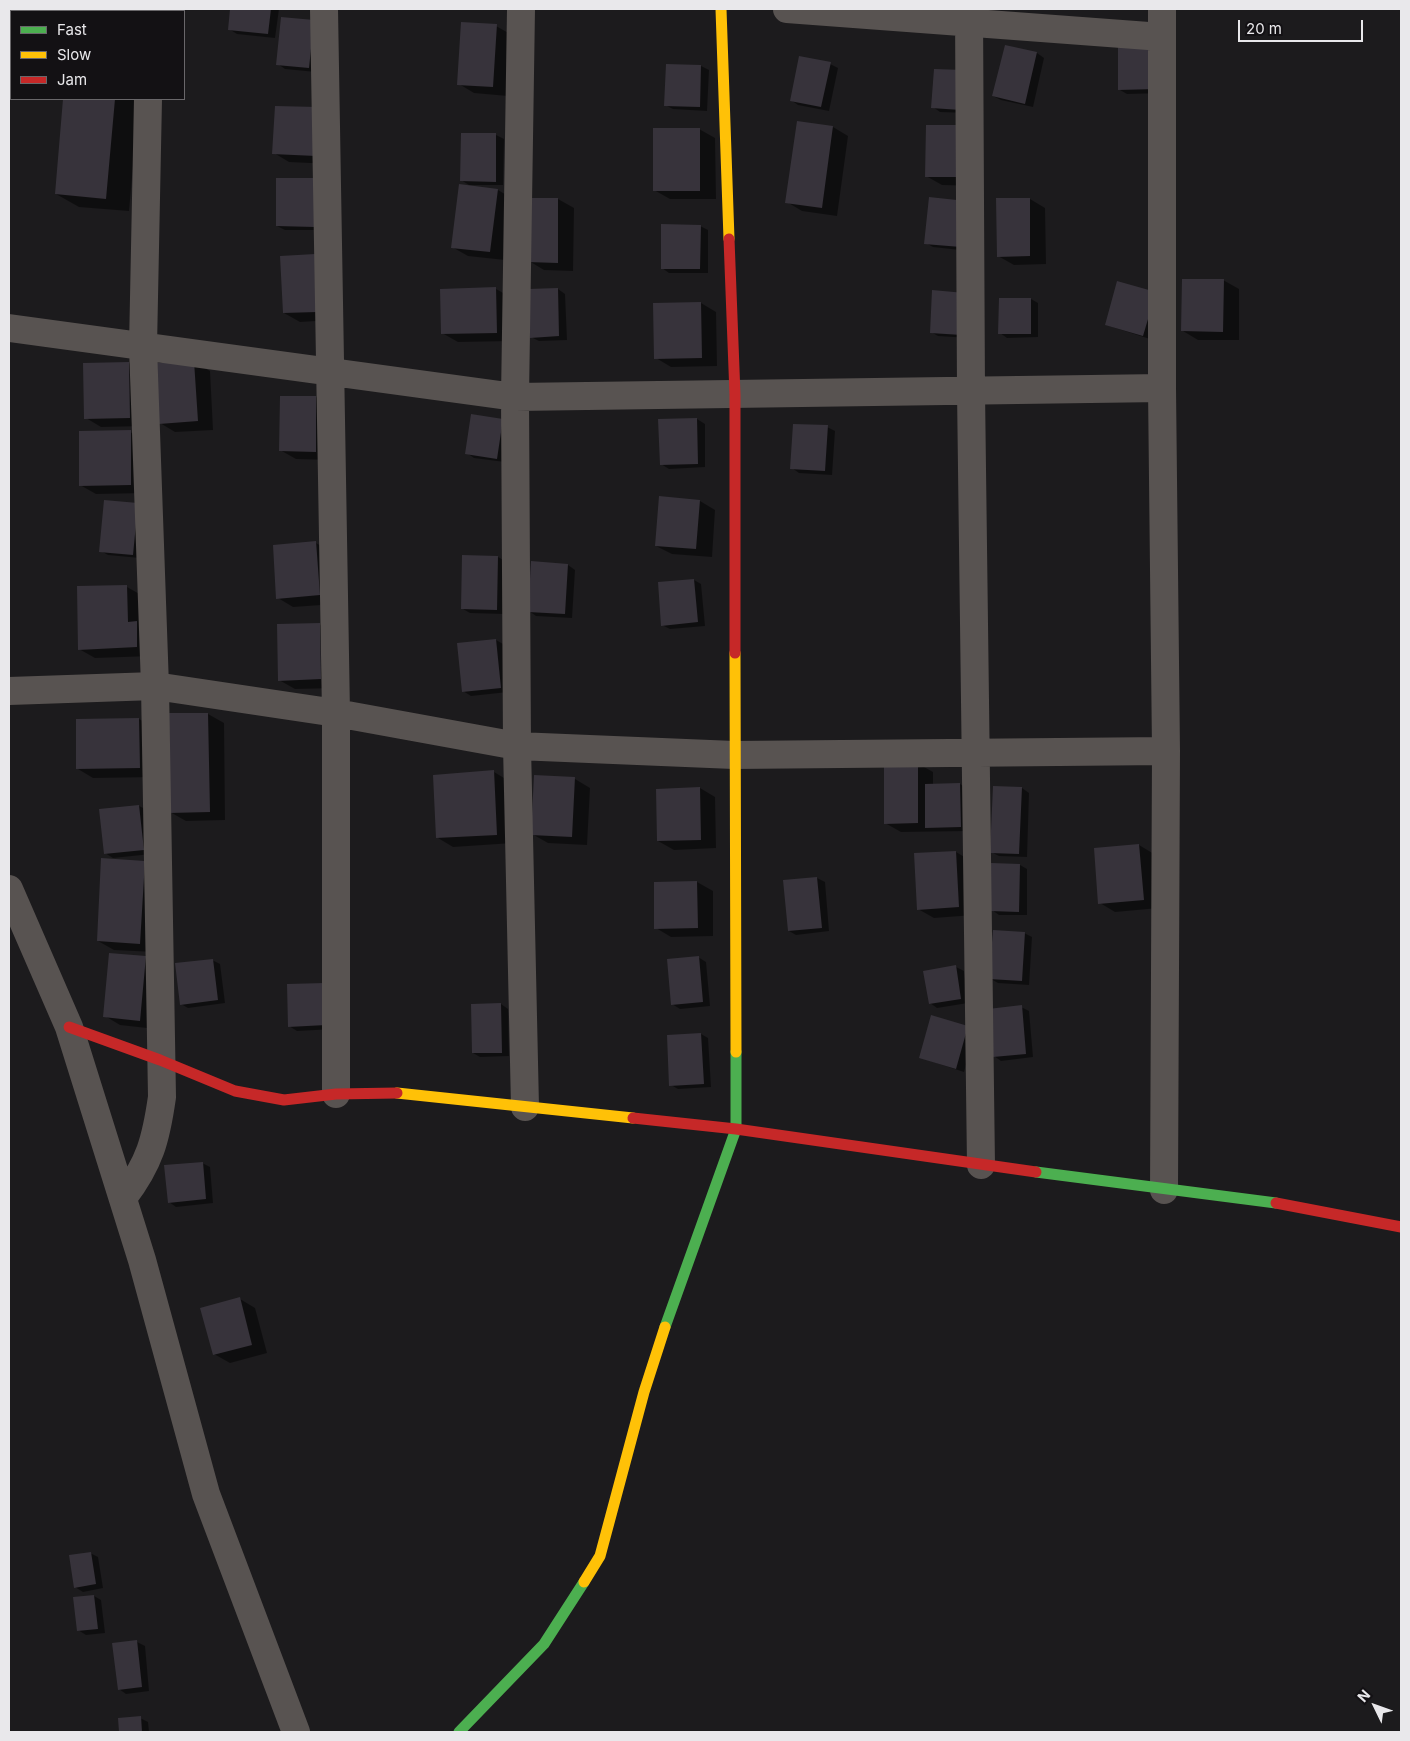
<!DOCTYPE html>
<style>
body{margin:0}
#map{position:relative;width:1410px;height:1741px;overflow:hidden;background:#1c1b1d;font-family:Inter,sans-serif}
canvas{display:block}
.frame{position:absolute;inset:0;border:10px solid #e9e8eb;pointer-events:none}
.legend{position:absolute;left:10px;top:10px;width:175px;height:90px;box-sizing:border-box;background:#131114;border:1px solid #69676a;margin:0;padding:6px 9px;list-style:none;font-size:15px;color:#e9e8eb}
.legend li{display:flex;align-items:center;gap:10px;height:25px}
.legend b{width:25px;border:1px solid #69676a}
.north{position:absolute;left:1350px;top:1681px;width:50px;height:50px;-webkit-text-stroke:4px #131114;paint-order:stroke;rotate:312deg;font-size:14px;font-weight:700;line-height:20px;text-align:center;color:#e9e8eb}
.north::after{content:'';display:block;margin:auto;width:18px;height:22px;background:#e9e8eb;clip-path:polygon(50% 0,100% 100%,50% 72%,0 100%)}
.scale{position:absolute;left:1238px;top:20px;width:125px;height:22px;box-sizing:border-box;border:2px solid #e9e8eb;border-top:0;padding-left:6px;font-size:15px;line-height:18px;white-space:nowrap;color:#e9e8eb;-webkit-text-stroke:4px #131114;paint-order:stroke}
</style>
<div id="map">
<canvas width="1410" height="1741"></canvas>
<div class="frame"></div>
<ul class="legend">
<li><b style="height:6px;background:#4caf50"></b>Fast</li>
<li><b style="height:6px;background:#ffc107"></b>Slow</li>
<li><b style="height:6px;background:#c62828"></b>Jam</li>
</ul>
<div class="north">N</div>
<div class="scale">20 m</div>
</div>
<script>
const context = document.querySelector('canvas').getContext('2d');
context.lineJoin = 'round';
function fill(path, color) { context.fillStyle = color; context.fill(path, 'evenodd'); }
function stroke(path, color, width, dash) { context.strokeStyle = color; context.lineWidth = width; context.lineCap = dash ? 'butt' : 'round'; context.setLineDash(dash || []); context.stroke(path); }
fill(new Path2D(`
 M73 9H130L135 11H72Z
 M232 9H279L275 38 237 34 229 29Z
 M313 21 316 72 285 69 278 64Z
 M496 26 512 35 508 96 474 93 459 84Z
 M1119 42 1164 93 1127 94 1120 90Z
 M1006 47 1037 53 1044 58 1033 107 1001 100 993 96Z
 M830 64 838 68 829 111 798 105 791 100Z
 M667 65 701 66 709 70 707 111 673 109 665 105Z
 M964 72 969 113 940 112 933 107Z
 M64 99H139L129 211 79 207 56 194Z
 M276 107 331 164 289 162 274 153Z
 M927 126 981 186 942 185 926 176Z
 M833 127 848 136 837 216 802 211 787 202Z
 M699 129 715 138 716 199H670L654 190Z
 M462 134 496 135 504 139 503 185H469L461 180Z
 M277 179 322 230H285L277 226Z
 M498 190 513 199 505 260 468 256 452 247Z
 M529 199H558L574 208 573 271 544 270 529 261Z
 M930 199 969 251 933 247 926 243Z
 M1030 199 1045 208 1046 264 1014 265 998 256Z
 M700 226 708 230V273H669L662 268Z
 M282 257 332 320 300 322 284 313Z
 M1223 280 1239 289V340H1198L1183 331Z
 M496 289 512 298V341L458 342 442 333Z
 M558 289 565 294 567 340 539 341 531 337Z
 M934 292 969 338 938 336 931 332Z
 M1155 294 1150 339 1106 325Z
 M1031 299 1038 303V337L1007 338 1000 333Z
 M701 303 716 312 717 366 671 367 656 358Z
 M194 362 210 371 213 430 175 432 160 423Z
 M129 363 144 372 145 426 101 427 86 418Z
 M316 397 331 406V460L296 459 280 450Z
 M697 419 705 424V467L669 469 661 464 660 421Z
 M502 420 505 462 474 458 467 453Z
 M827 427 835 431 832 475 799 473 792 468Z
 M130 432 146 441V493L96 494 80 485Z
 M700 501 715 510 712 557 672 554 656 546Z
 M137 504 140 558 108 555 101 551Z
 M316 543 331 552 335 604 293 607 278 598Z
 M498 557 505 561 504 614 470 613 463 609Z
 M568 565 575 570 572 618 536 616 529 611Z
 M694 580 701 584 705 626 670 629 662 625Z
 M127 587 143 596 152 656 95 658 79 649V588Z
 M319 624 335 633 336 688 295 689 279 680Z
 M496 640 503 644 508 692 471 696 463 691Z
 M208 714 224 723 225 820 186 821 170 812 169 715Z
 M139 719 155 728 156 777 93 778 78 769 77 721Z
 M917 763 933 772V785L960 784 968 789V831L901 832 885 823Z
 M494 772 509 781 513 843 453 847 438 838Z
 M575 779 590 788 587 845 548 843 532 834Z
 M700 788 715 797 716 848 674 850 658 841Z
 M1022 788 1029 793 1027 857 999 856 991 852Z
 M139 806 147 810 151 854 113 858 105 853Z
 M1139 845 1154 854 1159 908 1115 912 1100 903Z
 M956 852 971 861 974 915 934 918 918 909Z
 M144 862 155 952 114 950 98 941Z
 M1020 865 1027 869V915H999L992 910Z
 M817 878 825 882 829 931 796 935 789 931 784 881Z
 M697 882 713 891V936L671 937 656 928 655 883Z
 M1024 933 1032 937 1029 985 998 983 991 979Z
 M698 957 706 962 710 1006 680 1009 672 1004Z
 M146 958 161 967 156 1029 120 1025 105 1016Z
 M212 960 220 964 225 1003 188 1008 181 1004Z
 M956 967 964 971 968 1003 937 1008 930 1003Z
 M325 984 334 1029 297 1031 289 1026Z
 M501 1004 508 1009 509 1056 480 1057 473 1053Z
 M1021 1007 1029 1011 1033 1057 1001 1061 994 1056Z
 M932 1016 975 1031 964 1072 921 1058Z
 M701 1034 708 1038 711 1087 678 1089 671 1085Z
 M202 1163 210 1167 213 1203 176 1207 169 1202Z
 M240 1299 255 1308 267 1353 230 1363 214 1354Z
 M90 1553 98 1557 103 1588 83 1592 75 1587Z
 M94 1596 101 1600 105 1633 86 1635 78 1630Z
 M137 1642 145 1646 149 1691 126 1694 119 1689Z
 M140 1718 148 1722 149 1732H120L119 1719Z`), '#0007');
fill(new Path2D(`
 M71 9H123V11H71Z
 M230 9H271L268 34 228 30Z
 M281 17 314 20 309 68 276 65Z
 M461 22 497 24 493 87 457 85Z
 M1155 39 1156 89 1118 90V40Z
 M1005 45 1037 52 1025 104 992 96Z
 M799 56 831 62 821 107 790 101Z
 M666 64 701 65 700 107 664 106Z
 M934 69 964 70 961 110 931 108Z
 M63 99H115L106 199 55 194Z
 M275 106 318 107 316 156 272 154Z
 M797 121 833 126 822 208 785 203Z
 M926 125H966V177H925Z
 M653 128H700V191H653Z
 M461 133H496V182L460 181Z
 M276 178H316L315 227 276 226Z
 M459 184 498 189 490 252 451 248Z
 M929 197 966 201 961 247 924 244Z
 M528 198H558V263L527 262Z
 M996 198H1030V256L997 257Z
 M661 224 701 225 700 269H661Z
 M315 254 317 312 283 313 280 256Z
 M1182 279H1224L1223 332 1181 331Z
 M1117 281 1156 292 1143 336 1105 325Z
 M496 287 497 333 441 334 440 289Z
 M558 288 559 336 530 338 528 289Z
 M932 290 965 293 962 335 930 333Z
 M999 298H1031V334H998Z
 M701 302 702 358 654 359 653 303Z
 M194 361 198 421 159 424 155 363Z
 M129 362 130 418 84 419 83 363Z
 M280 396H316V452L279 451Z
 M471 414 503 419 497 459 465 454Z
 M697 418 698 464 660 465 658 419Z
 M793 424 828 425 825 471 790 469Z
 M131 430V485L79 486V431Z
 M659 496 700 500 696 549 655 546Z
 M104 500 138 503 133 555 99 552Z
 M316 541 320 595 276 599 273 545Z
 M462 555 498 556 497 610 461 609Z
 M531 561 568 564 565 614 528 612Z
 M694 579 698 622 661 626 658 582Z
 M127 585 128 622 137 621V647L78 650 77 586Z
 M320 623 321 679 278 681 277 624Z
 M496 639 501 688 462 692 457 643Z
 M168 713H208L210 812 169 813Z
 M139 718 140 768 76 769V719Z
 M918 761V823L884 824V762Z
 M494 770 497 835 436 838 433 775Z
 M534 775 575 777 572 837 531 835Z
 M960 783 961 827 925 828V784Z
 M993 786 1022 787 1019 854 990 853Z
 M700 787 701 840 657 841 656 789Z
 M139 805 144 850 104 854 99 809Z
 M1139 844 1144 900 1098 904 1094 848Z
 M956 851 959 907 917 910 914 853Z
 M101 858 145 861 140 944 97 941Z
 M991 863 1020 864 1019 912 990 911Z
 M817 877 822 928 788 931 783 880Z
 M697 881 698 928 654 929V882Z
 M993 930 1025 932 1022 981 989 979Z
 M109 953 146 956 140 1021 103 1017Z
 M699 956 703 1002 671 1005 667 959Z
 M213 959 218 1000 180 1005 175 963Z
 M956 965 961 999 929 1004 923 971Z
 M325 983 326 1025 288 1027 287 984Z
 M501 1003 502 1053H472L471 1004Z
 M1022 1005 1026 1054 993 1057 988 1009Z
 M931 1015 968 1026 956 1069 919 1058Z
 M701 1033 704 1084 669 1086 667 1035Z
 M203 1162 206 1199 168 1203 164 1165Z
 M240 1297 252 1345 213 1355 200 1308Z
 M91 1552 96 1584 74 1588 69 1555Z
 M94 1595 98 1629 77 1631 73 1597Z
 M137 1640 142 1687 118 1690 112 1643Z
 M141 1716 142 1732H119L118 1718Z`), '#37333b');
stroke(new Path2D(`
 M324 9 336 713V1094
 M521 9 515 397 517 746 525 1107
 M787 9 1162 37
 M969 9 971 391 981 1165
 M1162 9V388L1166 751 1164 1190
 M150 11V9
 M9 328 515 397 1162 388
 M9 691 155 686 336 713 517 746 734 755 1166 751
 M9 889 69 1027 142 1260 206 1494 296 1732
 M123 1198C150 1163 156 1139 162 1097L155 686 143 347 148 99`), '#585351', 28);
stroke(new Path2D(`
 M1036 1172 1276 1203
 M665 1327 736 1129V1052
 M459 1732 544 1644 584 1582`), '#4caf50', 11);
stroke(new Path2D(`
 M721 9 729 239
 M735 653 736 1052
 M397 1093 633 1118
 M584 1582 600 1556 644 1392 665 1327`), '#ffc107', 11);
stroke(new Path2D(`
 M729 239 735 395V653
 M69 1027 160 1060 235 1091 284 1100 336 1094 397 1093
 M633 1118 736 1129 1036 1172
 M1276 1203 1401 1227`), '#c62828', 11);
</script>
